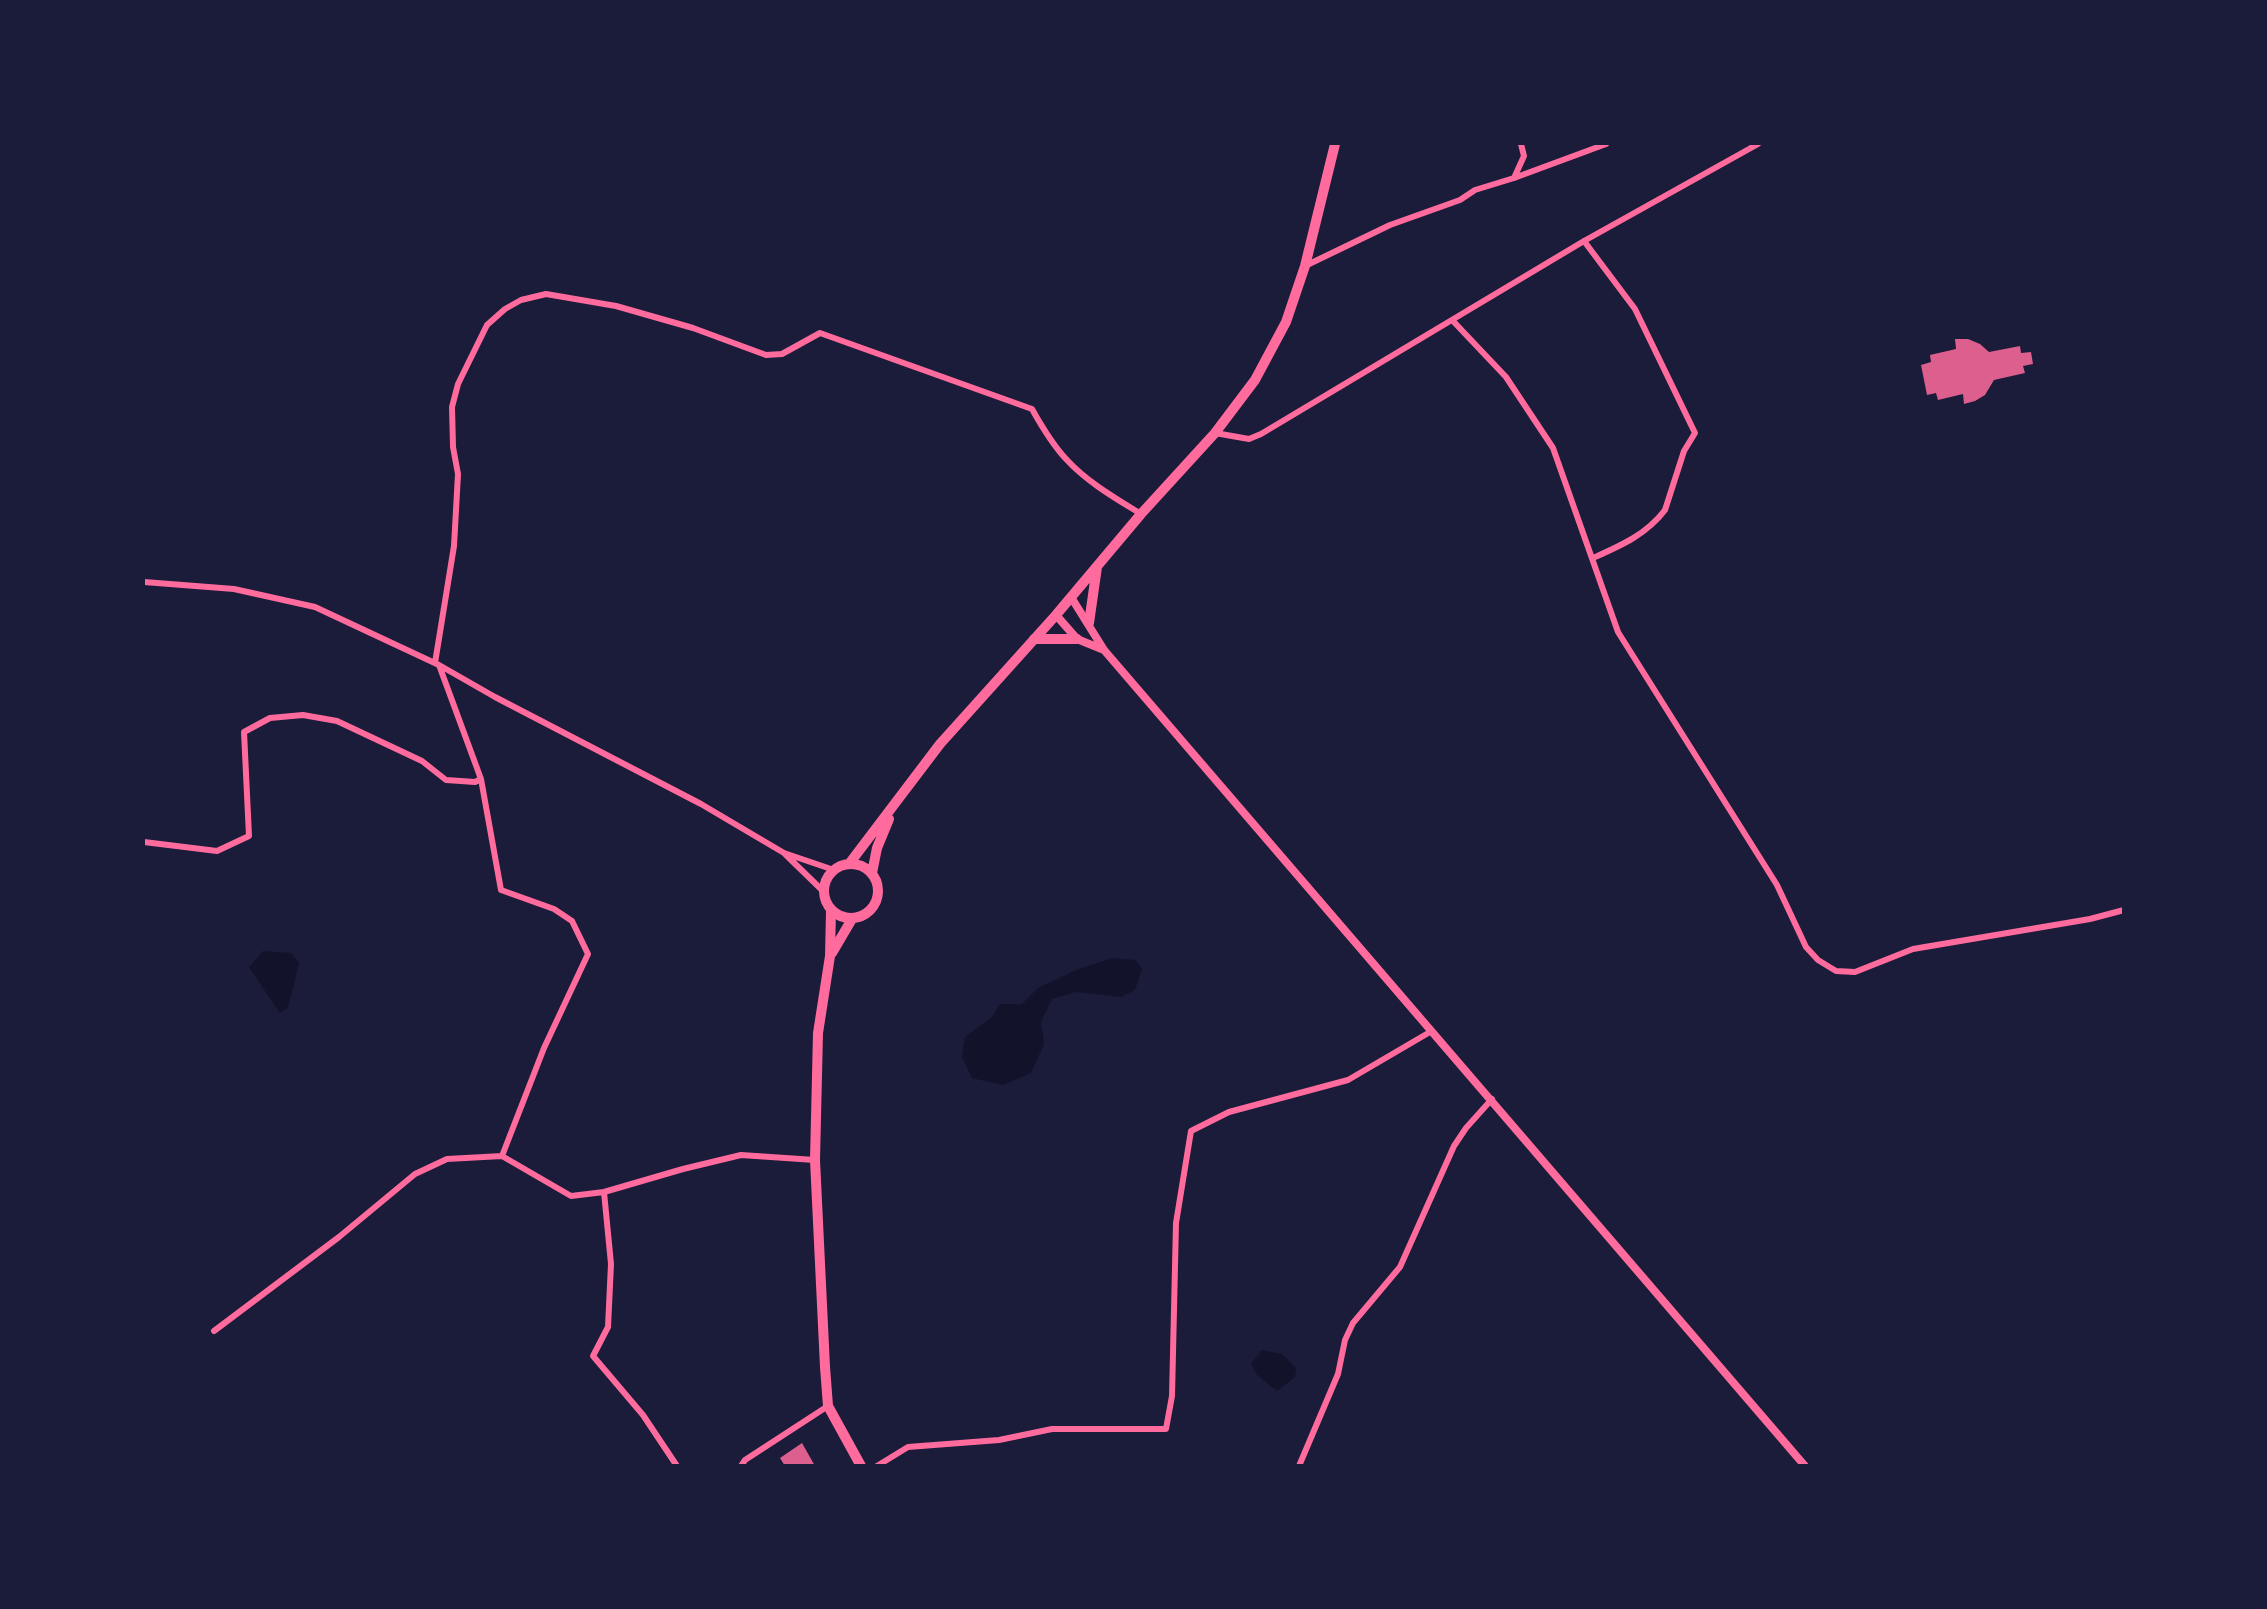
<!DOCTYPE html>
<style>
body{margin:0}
#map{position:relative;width:2267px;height:1609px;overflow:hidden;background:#1b1b3a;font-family:"Sofia Sans Condensed",sans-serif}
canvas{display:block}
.frame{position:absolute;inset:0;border:145px solid #1b1b3a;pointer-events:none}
</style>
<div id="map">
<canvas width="2267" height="1609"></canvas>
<div class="frame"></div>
</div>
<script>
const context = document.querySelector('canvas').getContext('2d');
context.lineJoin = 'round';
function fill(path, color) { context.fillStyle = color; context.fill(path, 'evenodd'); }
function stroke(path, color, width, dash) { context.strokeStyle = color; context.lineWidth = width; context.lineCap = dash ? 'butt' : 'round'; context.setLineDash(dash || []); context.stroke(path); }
fill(new Path2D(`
 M263 951 291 953 299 963 288 1008 280 1013 249 967Z
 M1112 958 1135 960 1142 969 1135 990 1121 997 1076 992 1052 999 1041 1022 1044 1044 1031 1073 1003 1085 972 1078 962 1057 965 1037 992 1017 1000 1004H1022L1038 988 1079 969Z
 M1262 1350 1282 1354 1296 1368 1295 1377 1277 1391 1257 1375 1251 1364Z`), '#12122b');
fill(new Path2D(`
 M1955 339H1968L1980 344 1989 352 2020 346 2021 353 2031 352 2033 364 2023 366 2025 373 1994 380 1985 395 1975 401 1964 404 1963 394 1938 400 1936 393 1927 395 1921 365 1931 362 1930 355 1956 349Z
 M802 1443 815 1466H785L780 1458Z`), '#dd5f8e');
stroke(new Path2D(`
 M1514 178 1524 156 1521 144
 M1584 241 1635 309 1695 433 1684 451 1665 510C1646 535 1620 546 1593 558
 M1305 266 1390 225 1460 200 1475 190 1514 178 1606 144
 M1453 321 1506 377 1553 448 1618 632 1777 885 1806 947 1818 960 1836 971 1855 972 1913 949 2090 919 2124 910
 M1215 433 1249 439 1261 434 1584 241 1758 144
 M144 582 234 589 315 607 439 665 495 697 701 804 784 853 834 870
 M435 663 454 546 458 474 453 447 452 407 458 384 487 325 505 309 521 300 546 294 616 306 693 328 766 355 782 354 820 333 1032 409C1042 427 1052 444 1066 459 1087 482 1115 498 1141 514
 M439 665 481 779 501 890 554 909 572 921 588 954 544 1048 502 1156 571 1196 604 1192 683 1169 741 1155 815 1160
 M144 842 217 851 249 836 244 732 270 718 303 715 337 721 422 761 446 780 475 782 481 779
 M785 854 824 892
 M604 1192 611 1264 608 1327 593 1356 643 1415 677 1466
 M214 1331 339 1237 415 1174 447 1159 502 1156
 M741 1466 745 1460 828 1406
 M877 1466 908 1447 999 1440 1052 1429H1166L1172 1396 1176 1223 1191 1131 1229 1112 1348 1080 1430 1032
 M1299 1466 1338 1374 1345 1340 1353 1323 1400 1267 1454 1146 1466 1128 1492 1099`), '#ff6b9d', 6);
stroke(new Path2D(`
 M1071 597 1104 650 1805 1466
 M1056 615 1077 639 1104 650`), '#ff6b9d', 8);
stroke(new Path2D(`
 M1089 623 1097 567
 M1034 639H1077
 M824 891a27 27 0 1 1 54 0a27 27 0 1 1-54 0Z
 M849 864 940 744 1056 615 1141 514 1215 433 1255 380 1286 322 1305 266 1335 144
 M872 873 877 848 889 819
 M831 910 830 956 818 1033 815 1160 825 1367 828 1406 861 1466
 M832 953 852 919`), '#ff6b9d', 10);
</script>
